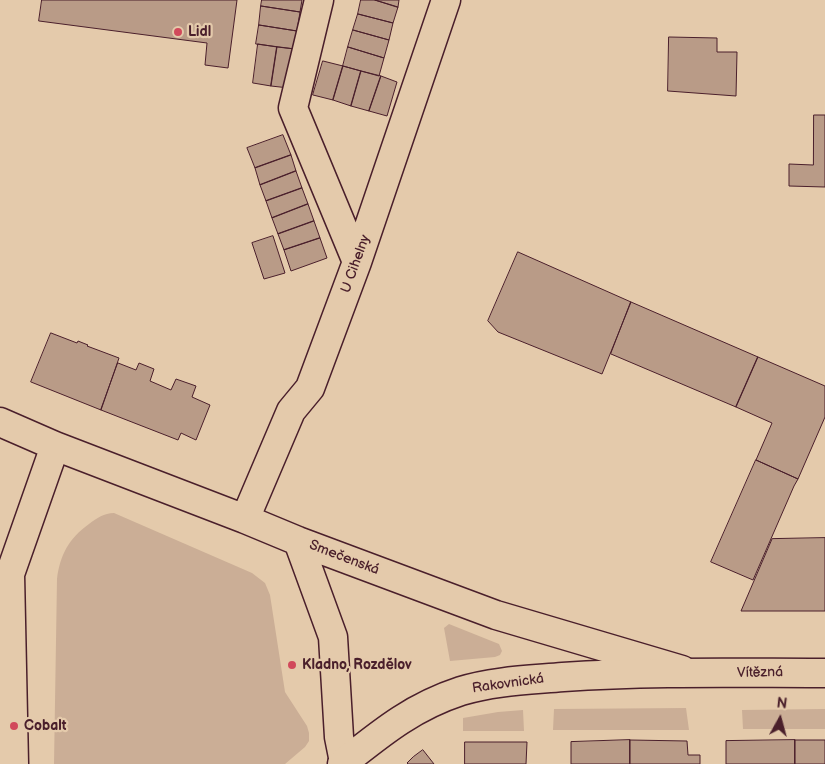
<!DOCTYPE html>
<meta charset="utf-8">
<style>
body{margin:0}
#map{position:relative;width:825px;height:764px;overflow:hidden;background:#e4caab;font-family:"Balsamiq Sans",sans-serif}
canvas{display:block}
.north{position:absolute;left:755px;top:694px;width:50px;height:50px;-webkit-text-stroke:4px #e4caab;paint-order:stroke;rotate:7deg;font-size:14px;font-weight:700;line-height:20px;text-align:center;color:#4a1f2b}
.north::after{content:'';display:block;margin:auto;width:18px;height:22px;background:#4a1f2b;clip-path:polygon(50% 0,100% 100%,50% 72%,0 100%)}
</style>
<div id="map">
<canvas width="825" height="764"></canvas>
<div class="north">N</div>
</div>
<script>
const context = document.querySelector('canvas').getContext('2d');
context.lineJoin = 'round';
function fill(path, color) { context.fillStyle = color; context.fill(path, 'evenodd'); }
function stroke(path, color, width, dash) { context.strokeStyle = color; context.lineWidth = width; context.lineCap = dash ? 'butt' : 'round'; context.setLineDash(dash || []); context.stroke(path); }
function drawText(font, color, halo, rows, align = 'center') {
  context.font = font + ' "Balsamiq Sans",sans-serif'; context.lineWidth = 4.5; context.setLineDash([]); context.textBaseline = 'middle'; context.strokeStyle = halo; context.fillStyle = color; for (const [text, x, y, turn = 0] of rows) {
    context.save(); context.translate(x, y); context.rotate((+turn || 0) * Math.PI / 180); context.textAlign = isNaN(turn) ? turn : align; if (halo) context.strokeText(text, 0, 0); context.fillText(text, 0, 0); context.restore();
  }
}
fill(new Path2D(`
 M114 513 252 573 265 583 270 595 285 692 307 726 309 733V741L305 747 285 764H54L57 579C60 555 69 538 89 524 97 518 104 513 114 513Z
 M449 624 499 644 502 651 500 655 495 657 450 661 444 628Z
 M686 708 689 730H553L554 709Z
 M825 709V729H743L742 710Z
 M523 710 524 731H463V718L498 712Z`), '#cbae96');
const building = new Path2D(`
 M42 0H237L228 68 205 65 207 43 39 21Z
 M262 0H302L300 12 261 6Z
 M361 0H375L398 7 393 23 358 14Z
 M375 0H399L398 7Z
 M261 6 300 12 297 31 259 25Z
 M358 14 393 23 389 40 353 30Z
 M259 25 297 31 295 49 256 44Z
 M353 30 389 40 384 58 348 47Z
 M669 37 717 38V52H737L736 96 668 91Z
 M258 44 277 47 271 86 253 83Z
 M277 47 295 49 289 88 271 86Z
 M348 47 384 58 379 76 343 66Z
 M323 61 343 66 333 100 313 95Z
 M343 66 361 71 351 106 333 100Z
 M361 71 381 76 369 111 351 106Z
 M381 76 397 82 387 116 369 111Z
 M814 115H825V187L789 186V164L813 165Z
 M283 135 291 155 255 168 247 148Z
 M291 155 296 171 260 185 255 168Z
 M296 171 302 188 266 201 260 185Z
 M302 188 308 204 272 218 266 201Z
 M308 204 314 221 278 234 272 218Z
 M314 221 320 238 284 250 278 234Z
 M273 236 285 273 264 279 252 243Z
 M320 238 327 258 291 271 284 250Z
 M518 252 631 302 602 374 498 332 488 321Z
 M631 302 758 357 736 407 611 354Z
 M51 333 77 343 78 341 88 345 87 346 119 358 101 410 31 382Z
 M758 357 825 386V417L798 479 756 460 772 423 736 407Z
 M118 363 136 370 139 363 154 369 150 381 171 390 176 379 196 386 192 397 210 405 196 440 181 433 178 440 101 410Z
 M756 460 798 479 794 486 753 580 711 562Z
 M825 538V611H741L772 539Z
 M630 740 687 741 688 755H700V764H630Z
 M630 740V764H571V742Z
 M795 740H825V764H795Z
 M795 740V764H726V741Z
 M465 742H527L526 764H465Z
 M423 750 434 764H408L407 763 413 757Z`);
fill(building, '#b99b87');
stroke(building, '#4a1f2b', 1);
const minor = new Path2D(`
 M319 0 293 108 357 262
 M0 422 55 446 245 519 298 541 496 615 682 670
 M245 519 291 411 310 388 357 262 446 0
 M298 541 333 637 339 737 344 762
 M14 764 10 574 55 446`);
const major = new Path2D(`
 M342 764C381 733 412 707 461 691 493 681 529 680 563 677 650 671 738 673 825 673`);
stroke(minor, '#4a1f2b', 31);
stroke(major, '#4a1f2b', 31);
stroke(minor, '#e4caab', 28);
stroke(major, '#e4caab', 28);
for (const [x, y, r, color] of [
 [178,32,5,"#d1495b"],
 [292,665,5,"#d1495b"],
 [14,726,5,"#d1495b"]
]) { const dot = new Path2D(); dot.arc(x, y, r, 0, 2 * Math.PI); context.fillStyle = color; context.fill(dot); stroke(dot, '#e4caab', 2); }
drawText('bold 14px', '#4a1f2b', '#e4caab', [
 ["Lidl",188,32],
 ["Kladno, Rozdělov",302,665],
 ["Cobalt",24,726]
], 'left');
drawText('14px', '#4a1f2b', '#e4caab', [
 ["U Cihelny",356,264,-70],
 ["Smečenská",344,558,21],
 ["Vítězná",760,673,-1],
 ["Rakovnická",508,684,-8]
]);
</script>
